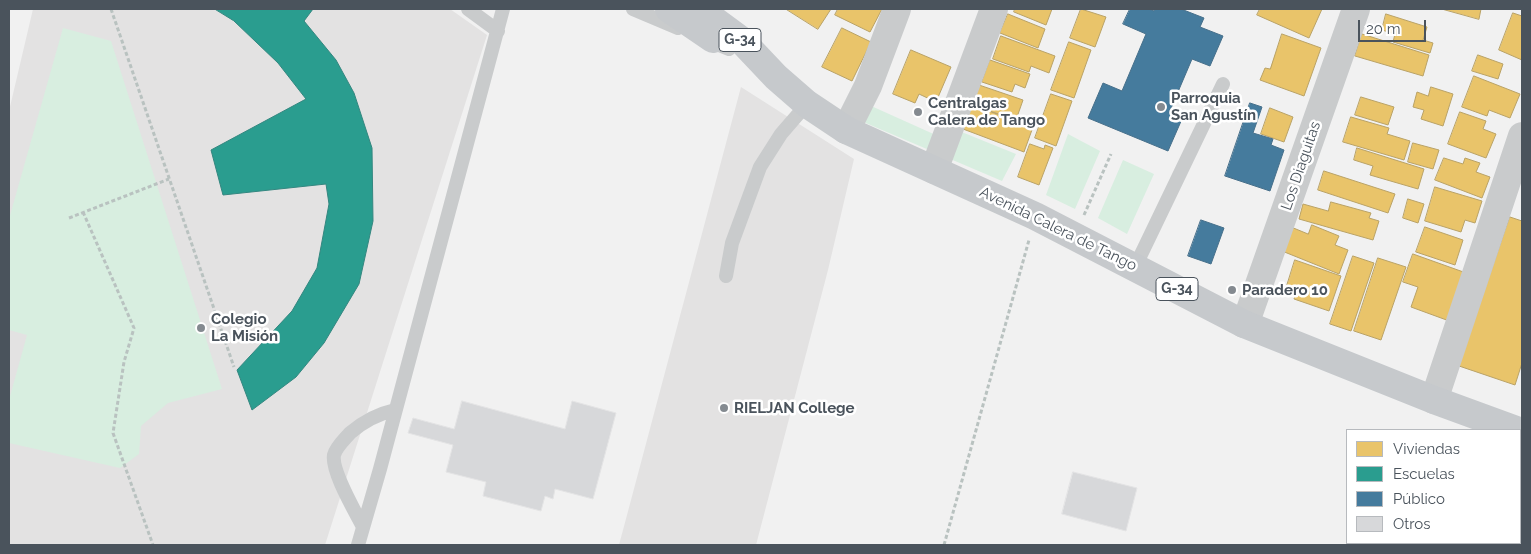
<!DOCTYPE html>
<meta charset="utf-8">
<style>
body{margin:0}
#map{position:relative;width:1531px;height:554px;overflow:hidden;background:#f1f1f1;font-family:Raleway,sans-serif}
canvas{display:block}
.frame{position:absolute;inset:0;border:10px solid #4a535c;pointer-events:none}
.legend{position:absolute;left:1346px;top:429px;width:175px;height:115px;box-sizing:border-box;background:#fff;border:1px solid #b7babe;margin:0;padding:6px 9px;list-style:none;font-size:15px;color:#4a535c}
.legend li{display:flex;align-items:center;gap:10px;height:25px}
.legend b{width:25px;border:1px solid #b7babe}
.scale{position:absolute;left:1358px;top:20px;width:68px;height:22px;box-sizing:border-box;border:2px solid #4a535c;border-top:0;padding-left:6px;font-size:15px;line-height:18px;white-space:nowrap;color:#4a535c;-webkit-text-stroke:4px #fff;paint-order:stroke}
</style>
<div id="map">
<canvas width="1531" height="554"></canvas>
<div class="frame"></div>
<ul class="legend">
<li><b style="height:14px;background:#e9c46a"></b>Viviendas</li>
<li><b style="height:14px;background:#2a9d8f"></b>Escuelas</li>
<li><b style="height:14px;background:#457b9d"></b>Público</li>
<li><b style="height:14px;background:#d7d8da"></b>Otros</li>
</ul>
<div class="scale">20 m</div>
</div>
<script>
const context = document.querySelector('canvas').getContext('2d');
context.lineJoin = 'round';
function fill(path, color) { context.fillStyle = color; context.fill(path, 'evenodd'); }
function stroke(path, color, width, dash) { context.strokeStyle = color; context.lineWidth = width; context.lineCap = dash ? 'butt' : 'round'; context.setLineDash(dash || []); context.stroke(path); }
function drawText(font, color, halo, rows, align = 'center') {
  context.font = font + ' Raleway,sans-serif'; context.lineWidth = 5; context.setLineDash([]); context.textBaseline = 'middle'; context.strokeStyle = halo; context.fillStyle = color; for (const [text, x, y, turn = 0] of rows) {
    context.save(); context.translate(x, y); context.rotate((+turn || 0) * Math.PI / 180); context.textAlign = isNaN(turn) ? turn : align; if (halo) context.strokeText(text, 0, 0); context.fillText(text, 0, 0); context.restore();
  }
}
fill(new Path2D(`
 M33 9H450L487 35 325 545H9V111Z
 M741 87 854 159 828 270 756 545H619Z`), '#e3e2e2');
fill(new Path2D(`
 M63 28 111 41 222 389 168 403 141 426 139 454 120 468 9 443V400L27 335 9 330V219Z
 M869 105 938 136 942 124 1016 154 1002 181 861 121Z
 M1068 134 1100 151 1075 209 1046 195Z
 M1123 160 1154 174 1127 234 1098 218Z`), '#d8eee0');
const homes = new Path2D(`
 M786 9H831L818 29Z
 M838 9H882L870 32 835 15Z
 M1015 9H1052L1046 25 1014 12Z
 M1081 9 1106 17 1095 47 1070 38Z
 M1260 9H1322L1309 38 1257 15Z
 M1442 9H1481L1479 19Z
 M1513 13 1522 16V60L1499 50Z
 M1008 14 1045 29 1038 48 1000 33Z
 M1386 14 1427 27 1423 40 1433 43 1430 53 1393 42 1395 34 1382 30Z
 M842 28 871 42 852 81 822 67Z
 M1282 34 1321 48 1304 96 1260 80 1265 68 1270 69Z
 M1362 34 1429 55 1423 76 1355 56Z
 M1001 36 1055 56 1049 73 1031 66 1029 72 993 59Z
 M1069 42 1091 50 1074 98 1051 90Z
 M911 50 951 67 936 102 919 94 915 103 893 94Z
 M1478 55 1503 64 1498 79 1472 71Z
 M990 60 1030 74 1025 88 1015 84 1012 92 982 82Z
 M1474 76 1520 94 1510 118 1489 110 1487 116 1462 107Z
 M979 85 1023 100 1016 120 972 105Z
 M1431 87 1453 94 1443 126 1421 119 1424 110 1413 107 1417 92 1428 96Z
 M1051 94 1072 101 1056 146 1035 138Z
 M1361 97 1394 107 1388 125 1355 115Z
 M972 105 1033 127 1024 152 963 129Z
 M1270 108 1293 117 1284 142 1261 134Z
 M1460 112 1486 121 1483 129 1496 134 1486 158 1448 144Z
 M1351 117 1389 128 1387 134 1410 141 1404 160 1343 142Z
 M1413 143 1439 150 1433 169 1408 162Z
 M1030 144 1044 149 1045 145 1053 148 1039 185 1018 177Z
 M1357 148 1424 169 1418 189 1370 175 1373 166 1354 160Z
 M1444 158 1463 164 1465 158 1480 163 1476 172 1490 177 1482 198 1435 180Z
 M1324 171 1395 194 1388 213 1318 190Z
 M1435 187 1482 201 1475 223 1465 220 1461 232 1425 221Z
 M1408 199 1424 204 1418 223 1403 218Z
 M1331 202 1371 213 1369 218 1379 221 1373 240 1299 219 1303 204 1328 211Z
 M1510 217 1522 221V363L1515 385 1459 366Z
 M1312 225 1339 236 1335 245 1348 250 1339 274 1282 251 1291 227 1308 234Z
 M1425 227 1463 240 1455 265 1416 252Z
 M1413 254 1469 274 1452 322 1411 307 1418 287 1403 282Z
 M1353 256 1374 263 1351 331 1330 324Z
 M1378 258 1406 267 1381 340 1354 331Z
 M1295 260 1341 276 1329 311 1294 299 1296 292 1286 289Z`);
fill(homes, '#e9c46a');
stroke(homes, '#b9a266', 1);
const schools = new Path2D(`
 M215 9H313L304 21 336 60 354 93 372 148 373 221 359 284 324 343 296 377 252 410 237 370 292 311 317 268 329 204 326 184 223 195 211 150 306 99 278 63 234 21Z`);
fill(schools, '#2a9d8f');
stroke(schools, '#348780', 1);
const public = new Path2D(`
 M1130 9H1149L1154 11 1155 9H1181L1204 18 1200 27 1223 36 1210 66 1192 59 1169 113 1182 119 1168 151 1088 118 1103 83 1122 91 1146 34 1123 24Z
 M1250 103 1262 107 1253 133 1273 139 1271 145 1284 150 1270 191 1225 176Z
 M1201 220 1224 228 1211 264 1188 256Z`);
fill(public, '#457b9d');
stroke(public, '#466f8a', 1);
const building = new Path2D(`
 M462 401 565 429 572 401 616 413 593 499 555 489 553 499 545 496 541 511 483 496 486 482 446 472 453 445 408 433 413 418 454 429Z
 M1073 472 1137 488 1126 531 1062 514Z`);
fill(building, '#d7d8da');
stroke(building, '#e3e3e4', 1);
stroke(new Path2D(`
 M111 9 234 367
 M83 212 134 328 124 362 113 433 153 545
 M1084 215 1111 154
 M69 218 169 179
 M944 545 1029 240`), '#b9c2c0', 3, [4, 2.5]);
stroke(new Path2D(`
 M468 9 498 31
 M633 9 678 28
 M707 40 729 49
 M1135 267 1223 84
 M726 276 732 243 760 167 781 134 807 104
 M363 527C355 511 331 471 334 455 336 447 345 439 350 433 364 421 377 414 395 410
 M358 545 380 469 503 9`), '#c9cbcc', 14);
stroke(new Path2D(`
 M846 130 868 86 897 9
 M934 170 994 9
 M1244 324 1249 313 1356 9
 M1434 400 1522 136`), '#c9cbcc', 28);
stroke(new Path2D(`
 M669 9 713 39
 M699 9 741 40 776 77 807 104 846 130 1035 216 1244 324 1434 400 1516 430`), '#c6c9cc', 28);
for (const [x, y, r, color] of [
 [1161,107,5,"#848a90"],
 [918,112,5,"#848a90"],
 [1232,290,5,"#848a90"],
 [201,328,5,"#848a90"],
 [724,408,5,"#848a90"]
]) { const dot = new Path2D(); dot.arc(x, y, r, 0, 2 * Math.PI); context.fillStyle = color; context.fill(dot); stroke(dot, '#fff', 2); }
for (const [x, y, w] of [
 [740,40,42],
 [1177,289,42]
]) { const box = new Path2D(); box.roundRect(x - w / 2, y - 11.5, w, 23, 4); context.fillStyle = '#fff'; context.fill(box); stroke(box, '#4a535c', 1); }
drawText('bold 14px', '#4a535c', null, [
 ["G-34",740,40],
 ["G-34",1177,289]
]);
drawText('bold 15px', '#4a535c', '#fff', [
 ["Parroquia",1171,98],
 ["San Agustín",1171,115],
 ["Centralgas",928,103],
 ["Calera de Tango",928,120],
 ["Paradero 10",1242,290],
 ["Colegio",211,319],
 ["La Misión",211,336],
 ["RIELJAN College",734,408]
], 'left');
drawText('15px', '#4a535c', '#fff', [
 ["Los Diaguitas",1301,166,-71],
 ["Avenida Calera de Tango",1058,229,26]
]);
</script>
